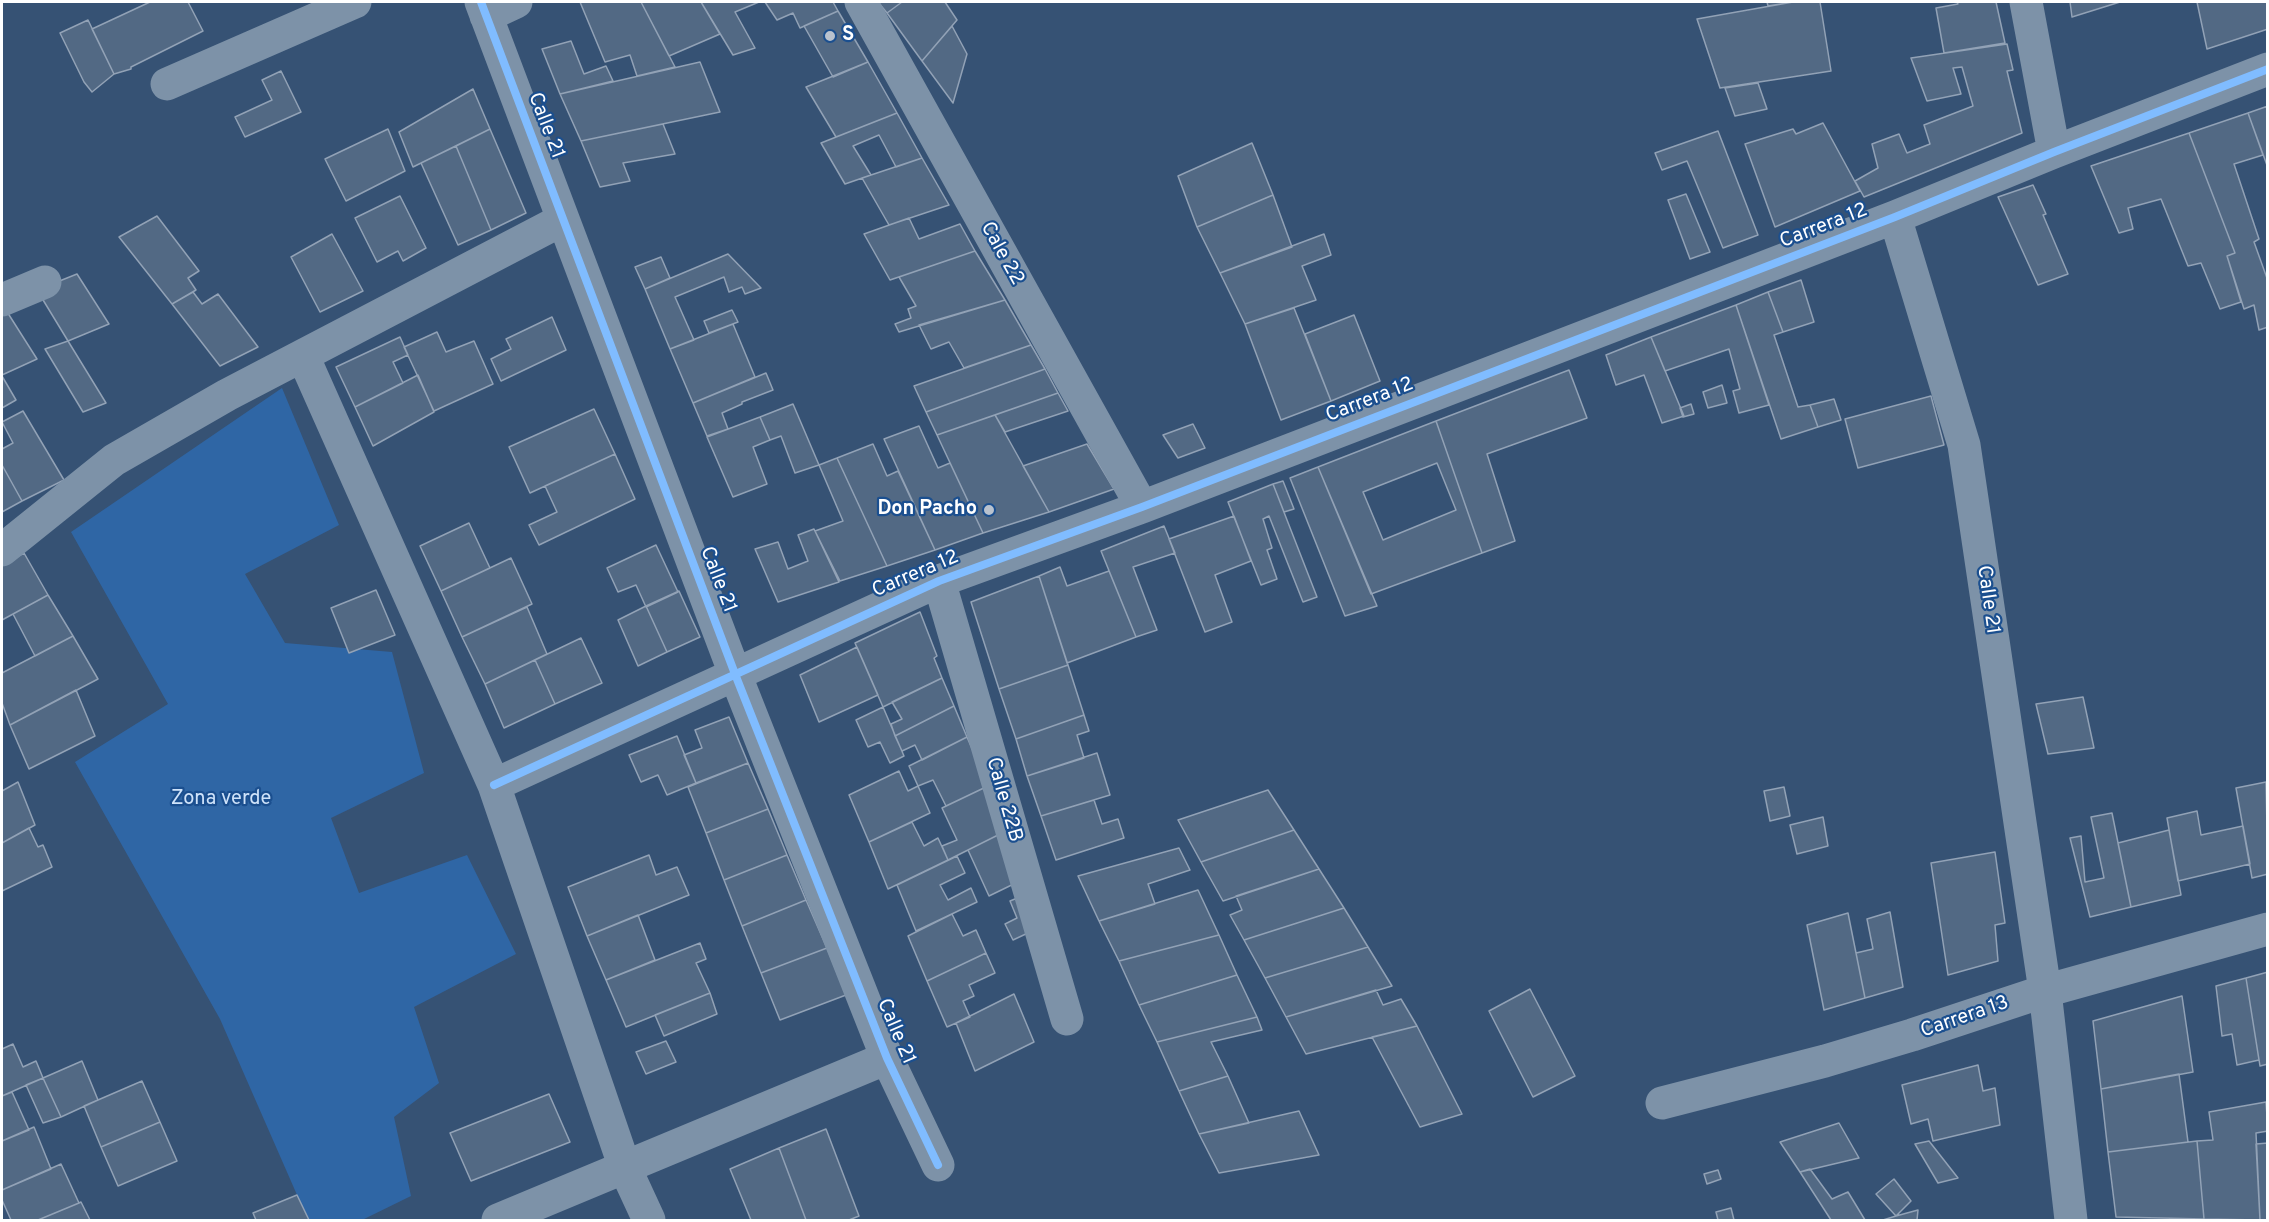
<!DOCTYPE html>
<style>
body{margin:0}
#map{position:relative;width:2269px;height:1222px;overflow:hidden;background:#365274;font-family:Overpass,sans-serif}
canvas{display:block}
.frame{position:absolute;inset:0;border:3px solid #fff;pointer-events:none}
</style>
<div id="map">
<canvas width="2269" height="1222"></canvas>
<div class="frame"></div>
</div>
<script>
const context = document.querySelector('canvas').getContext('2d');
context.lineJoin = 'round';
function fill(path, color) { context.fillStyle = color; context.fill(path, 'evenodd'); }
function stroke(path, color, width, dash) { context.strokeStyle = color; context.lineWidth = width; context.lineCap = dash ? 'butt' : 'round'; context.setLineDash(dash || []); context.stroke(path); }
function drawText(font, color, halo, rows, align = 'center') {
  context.font = font + ' Overpass,sans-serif'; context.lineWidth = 4.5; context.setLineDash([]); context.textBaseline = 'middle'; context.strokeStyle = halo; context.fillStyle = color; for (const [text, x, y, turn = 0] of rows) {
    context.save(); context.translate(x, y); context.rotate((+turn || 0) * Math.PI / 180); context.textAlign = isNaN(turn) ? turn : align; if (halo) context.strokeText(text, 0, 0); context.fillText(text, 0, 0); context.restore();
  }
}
fill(new Path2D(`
 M282 388 339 525 245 574 285 643 392 652 424 773 331 818 359 893 467 855 516 954 414 1007 439 1083 394 1117 411 1196 362 1220H308L220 1019 75 762 168 704 71 532Z`), '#2f66a5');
const building = new Path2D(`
 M150 2H188L203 31 131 67V69L114 74 92 29Z
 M580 2H641L675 67 637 76 630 55 605 62Z
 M641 2H701L720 34 669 56Z
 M701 2H759L735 12 755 48 733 55Z
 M765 2H833L838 11 800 28 793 13 777 20Z
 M878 2H902L887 13Z
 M902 2H945L957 20 922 61 887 13Z
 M1767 2H1793L1768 6Z
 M1793 2H1820L1831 71 1720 88 1697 19Z
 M1957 2H1996L2005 43 1944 53 1936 8 1958 4Z
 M2070 2H2120L2072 17Z
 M2197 2H2268V29L2207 49Z
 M838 11 868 62 833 77 804 26Z
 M88 20 114 74 92 92 84 82 60 33Z
 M952 26 967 54 953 103 922 61Z
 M571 41 584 74 606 66 613 81 560 94 542 49Z
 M2007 44 2013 70 2007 71 2022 133 1864 197 1855 181 1878 168 1872 144 1899 134 1907 153 1930 144 1924 125 1973 106 1962 67 1953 68 1961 94 1927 101 1911 58Z
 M700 62 720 112 581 141 560 94Z
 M868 62 897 113 836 137 806 87Z
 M281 71 301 112 245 137 235 117 272 100 262 80Z
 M1758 83 1767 109 1735 116 1725 88Z
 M473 89 490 129 413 167 399 132Z
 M2268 106V168L2248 113Z
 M897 113 922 158 896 167 879 135 853 146 871 175 845 184 821 143Z
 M2248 113 2263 155 2234 164 2259 239 2254 242 2268 281V327L2259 330 2254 305 2244 309 2227 256 2235 253 2189 133Z
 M1823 123 1860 191 1775 227 1745 144 1793 129 1796 134Z
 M663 124 675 154 623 163 630 181 600 187 581 141Z
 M388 129 405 171 346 201 325 159Z
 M490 129 526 213 491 230 456 146Z
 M1718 131 1758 235 1723 248 1687 161 1662 170 1655 153Z
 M2189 133 2235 253 2227 256 2241 302 2220 309 2201 263 2188 266 2161 199 2128 208 2133 229 2119 233 2091 166Z
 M1252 143 1273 195 1197 227 1178 176Z
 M456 146 491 230 458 245 421 163Z
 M922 158 949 205 889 225 862 178Z
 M2033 185 2046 214 2043 215 2068 274 2038 285 1998 197Z
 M1686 194 1710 252 1690 259 1668 200Z
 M1273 195 1292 247 1220 273 1197 227Z
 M400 196 426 248 403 261 398 251 377 262 355 218Z
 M157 216 199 271 188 278 196 290 172 304 119 237Z
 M909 218 919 239 960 224 975 251 890 280 864 234Z
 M332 234 363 291 320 312 291 257Z
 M1324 234 1331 255 1302 266 1316 300 1245 324 1220 273Z
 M975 251 1005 300 899 332 895 324 911 318 908 309 916 306 899 277Z
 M728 254 761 288 745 294 742 287 729 292 724 277 675 297 694 340 670 349 645 289Z
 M661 257 670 278 645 289 635 267Z
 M77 274 109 324 68 341 37 290Z
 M1801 280 1814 322 1783 332 1768 292Z
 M193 292 202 304 218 294 258 347 220 366 172 304Z
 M1768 292 1783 332 1774 335 1798 407 1810 405 1818 427 1781 439 1736 305Z
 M1005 300 1031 345 964 368 949 342 931 349 919 325Z
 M1736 305 1769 405 1739 413 1733 391 1740 389 1729 349 1665 371 1651 337Z
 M4 307 37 359 2 375V308Z
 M1294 308 1331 401 1281 420 1245 324Z
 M732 310 738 322 709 333 704 321Z
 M1354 315 1380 381 1331 401 1305 334Z
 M552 317 566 350 501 381 491 359 511 349 506 339Z
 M733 324 755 377 693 403 670 349Z
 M437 332 446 352 474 341 493 384 434 411 404 347Z
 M400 337 408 355 393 362 403 383 355 407 336 367Z
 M1651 337 1684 416 1662 423 1644 375 1616 385 1606 355Z
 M68 341 106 403 83 412 45 349Z
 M1031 345 1045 369 926 412 914 386Z
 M1045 369 1058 393 937 435 926 412Z
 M1569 370 1587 418 1487 454 1515 541 1482 553 1436 421Z
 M766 373 773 390 742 402V404L722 413 728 429 707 436 693 403Z
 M418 375 434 412 373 446 355 407Z
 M2 376 16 400 2 408Z
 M1722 385 1727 403 1708 408 1703 392Z
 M1058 393 1068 411 1005 432 995 415Z
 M1931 396 1944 445 1858 468 1845 419Z
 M1834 399 1841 420 1818 427 1810 405Z
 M793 404 819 465 795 473 781 436 770 440 760 417Z
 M1691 404 1694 414 1683 417 1680 408Z
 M594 409 615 454 530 493 509 447Z
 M23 411 64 480 22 501 2 465V449L13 443 2 422Z
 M995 415 1049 512 983 533 937 435Z
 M760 417 770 440 753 447 767 484 733 497 707 437Z
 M1436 421 1482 553 1371 594 1318 467ZM1437 463 1456 510 1383 540 1363 492Z
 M1193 424 1205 448 1178 458 1163 435Z
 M919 426 938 468 950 463 983 533 935 550 884 439Z
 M873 444 887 476 898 471 935 550 887 566 837 458Z
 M1087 444 1114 489 1049 512 1023 466Z
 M615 454 635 499 539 545 529 525 557 512 545 486Z
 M837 458 887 566 840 581 815 531 843 521 819 465Z
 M2 465 22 501 2 512Z
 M1318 467 1377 606 1345 616 1290 478Z
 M1283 481 1294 509 1284 512 1273 484Z
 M1273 484 1317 597 1303 602 1269 516 1263 519 1272 548 1267 550 1277 579 1261 585 1228 502Z
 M1234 516 1251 561 1215 575 1232 622 1205 632 1169 539Z
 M469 523 490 568 441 591 420 546Z
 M1164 526 1175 553 1133 567 1157 630 1136 637 1101 551Z
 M814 529 839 582 778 602 755 549 778 542 788 569 808 561 798 535Z
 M656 545 678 592 646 607 636 585 618 592 607 568Z
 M24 553 48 595 2 620V565Z
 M511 558 532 604 462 637 441 591Z
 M1060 567 1067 586 1109 571 1136 637 1067 663 1039 576Z
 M1039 576 1068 665 999 689 971 602Z
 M376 590 395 635 349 653 331 608Z
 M679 591 700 637 667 652 646 606Z
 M48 595 73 636 35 656 13 614Z
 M646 606 667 652 638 666 618 620Z
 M527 607 547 654 485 684 462 637Z
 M920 612 937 656 934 658 942 678 883 707 855 643Z
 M73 636 98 679 10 725 2 703V673Z
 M581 638 602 683 555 704 535 660Z
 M857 647 878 695 819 722 800 675Z
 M535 660 555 704 504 728 485 684Z
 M1068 665 1084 715 1016 739 999 689Z
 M942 678 954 706 895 736 891 724 902 719 892 702Z
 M76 690 95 736 29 769 10 725Z
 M2083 697 2094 748 2048 754 2036 704Z
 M954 706 967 737 922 760 915 745 902 751 895 736Z
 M883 707 904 756 890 763 880 742 868 747 856 720Z
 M1084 715 1089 731 1077 735 1084 758 1027 776 1016 739Z
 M729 717 748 763 696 783 684 755 702 748 695 730Z
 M677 736 696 783 667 795 658 775 641 782 629 755Z
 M967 737 988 786 946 806 933 780 918 786 909 766Z
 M1097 753 1110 795 1041 816 1027 776Z
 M748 763 768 809 706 833 688 787Z
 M899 771 908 791 918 786 930 813 869 842 849 795Z
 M18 782 35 825 2 843V791Z
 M2266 782 2268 874 2252 878 2236 788Z
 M988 786 1006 831 948 860 942 846 957 840 942 808Z
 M1784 787 1790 816 1770 821 1764 791Z
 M1268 790 1294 830 1201 862 1178 820Z
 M1094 800 1102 824 1118 819 1124 838 1056 860 1041 816Z
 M768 809 787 855 724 880 706 833Z
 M2197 811 2201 835 2243 826 2250 864 2178 881 2167 818Z
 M2112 813 2131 907 2090 917 2070 838 2081 836 2085 882 2104 878 2091 817Z
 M1823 817 1828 846 1797 854 1790 825Z
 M912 822 924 846 938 838 948 860 888 889 869 842Z
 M29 828 38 847 43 845 52 867 2 891V843Z
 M1294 830 1319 869 1223 901 1201 862Z
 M2169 830 2181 895 2131 907 2118 843Z
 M1006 831 1026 878 989 896 968 850Z
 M1179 848 1190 870 1148 884 1155 904 1099 921 1078 876Z
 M1995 852 2005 923 1995 925 1998 961 1948 975 1931 863Z
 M649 855 656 875 677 867 689 895 587 936 568 887Z
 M787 855 806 900 742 926 724 880Z
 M957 856 965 873 940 885 948 900 971 888 977 902 916 931 897 885Z
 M1319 869 1344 908 1244 940 1230 915 1242 910 1236 896Z
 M1198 890 1219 935 1119 961 1099 921Z
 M1032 892 1045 925 1013 940 1005 924 1017 918 1010 901Z
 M806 900 827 948 761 973 742 926Z
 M1344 908 1368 947 1265 978 1244 940Z
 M1890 912 1903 987 1865 998 1856 953 1873 949 1867 919Z
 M1848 913 1865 998 1824 1010 1807 925Z
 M952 914 963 936 976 930 986 953 927 981 908 936Z
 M638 915 655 960 606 980 587 936Z
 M1219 935 1237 975 1139 1005 1119 961Z
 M700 943 706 959 696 963 710 993 626 1027 606 980Z
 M1368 947 1392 986 1286 1017 1265 978Z
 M827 948 846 995 780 1020 761 973Z
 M986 953 995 973 969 985 974 996 963 1001 970 1017 947 1027 927 981Z
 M2268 972V1064L2260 1066 2246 978Z
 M1237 975 1257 1017 1157 1042 1139 1005Z
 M2246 978 2259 1060 2237 1065 2232 1034 2222 1036 2216 986Z
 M1530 989 1575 1076 1533 1097 1489 1011Z
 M1376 990 1383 1005 1401 999 1417 1026 1306 1054 1286 1017Z
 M710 993 717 1014 664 1036 655 1015Z
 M1014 994 1034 1042 975 1071 956 1023Z
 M2182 996 2193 1072 2101 1089 2093 1021Z
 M1257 1017 1262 1030 1211 1042 1228 1076 1179 1091 1157 1042Z
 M1417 1026 1462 1114 1420 1127 1372 1037Z
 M666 1041 676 1062 646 1074 636 1052Z
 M13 1044 23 1067 36 1061 43 1078 2 1096V1049Z
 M82 1061 98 1100 61 1117 43 1078Z
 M1978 1065 1983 1091 1995 1088 2000 1125 1933 1141 1928 1119 1911 1124 1902 1085Z
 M2179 1074 2188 1142 2108 1152 2101 1089Z
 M1228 1076 1249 1123 1199 1134 1179 1091Z
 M43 1078 61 1117 43 1123 26 1085Z
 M142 1081 160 1122 101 1147 84 1106Z
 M12 1092 29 1130 2 1141V1096Z
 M549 1094 570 1142 471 1181 450 1133Z
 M2266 1102 2268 1131 2256 1133 2260 1220 2204 1219 2197 1141 2213 1140 2209 1112Z
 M1299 1111 1319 1155 1219 1173 1199 1134Z
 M160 1122 177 1161 118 1186 101 1147Z
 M1839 1123 1859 1158 1800 1172 1780 1142Z
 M34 1127 51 1169 2 1190V1141Z
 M826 1129 859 1216 849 1220H806L779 1148Z
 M1929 1141 1958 1178 1938 1183 1915 1144Z
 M2197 1141 2204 1219 2116 1217 2108 1152Z
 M2268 1143V1220H2260L2256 1144Z
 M779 1148 806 1220H751L730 1169Z
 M61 1164 79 1203 38 1220H11L2 1200V1190Z
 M1810 1169 1832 1199 1848 1192 1865 1220H1831L1800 1172Z
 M1718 1170 1721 1179 1707 1184 1704 1174Z
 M1894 1179 1911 1201 1896 1216 1876 1194Z
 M297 1195 309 1220H256L253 1213Z
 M81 1202 90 1220H38L79 1203Z
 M1731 1208 1734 1220H1718L1716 1212Z
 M1918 1210 1917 1220H1883L1896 1216Z`);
fill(building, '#526984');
stroke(building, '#92a2b6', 1.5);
stroke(new Path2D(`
 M481 2 735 674 887 1058 938 1165
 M861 2 1142 507
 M2026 2 2054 152
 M486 16 516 2
 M167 84 355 2
 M1895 217 1964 445 2045 991 2071 1220
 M2 300 45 282
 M303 356 494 785 625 1168 649 1220
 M2 550 114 460 227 395 562 220
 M939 581 1067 1019
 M494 785 939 581 1142 507 1895 217 2054 152 2268 69
 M1662 1103 1825 1061 1912 1035 2045 991 2268 929
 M498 1220 887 1058`), '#7d92a8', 33);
stroke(new Path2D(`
 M481 2 735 674 887 1058 938 1165
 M494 785 939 581 1142 507 1895 217 2054 152 2268 69`), '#80bcff', 8);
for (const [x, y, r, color] of [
 [830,36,6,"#b9c2ce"],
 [989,510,6,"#b9c2ce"]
]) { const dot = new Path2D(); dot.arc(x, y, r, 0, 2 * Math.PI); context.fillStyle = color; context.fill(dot); stroke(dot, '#1b4f8f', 2); }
drawText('bold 20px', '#fff', '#1b4f8f', [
 ["S",842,36],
 ["Don Pacho",977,510,"right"]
], 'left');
drawText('20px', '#fff', '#1b4f8f', [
 ["Calle 21",545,126,69],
 ["Carrera 12",1824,227,-21],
 ["Cale 22",1001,254,61],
 ["Carrera 12",1370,401,-21],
 ["Carrera 12",916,575,-23],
 ["Calle 21",717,580,69],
 ["Calle 21",1987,600,82],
 ["Calle 22B",1003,800,74],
 ["Carrera 13",1965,1018,-19],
 ["Calle 21",895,1032,67]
]);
drawText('20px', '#cfe3fa', '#1b4f8f', [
 ["Zona verde",221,800]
]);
</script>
